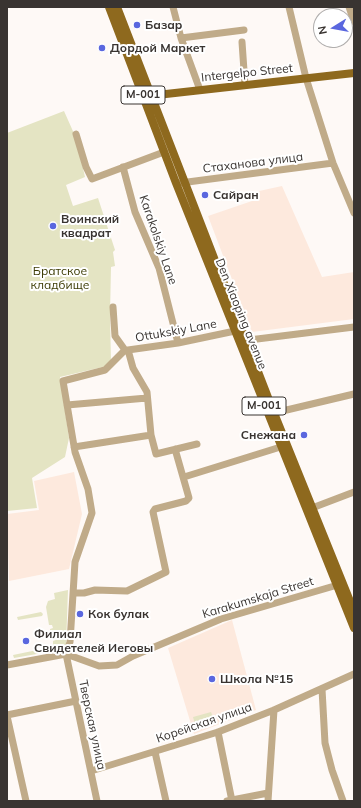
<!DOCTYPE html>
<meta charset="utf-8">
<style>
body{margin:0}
#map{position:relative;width:361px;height:808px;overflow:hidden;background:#fef9f6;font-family:Mulish,sans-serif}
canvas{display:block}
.frame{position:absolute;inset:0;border:8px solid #393431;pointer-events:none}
.north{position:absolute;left:313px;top:8px;width:40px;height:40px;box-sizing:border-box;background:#fff;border:1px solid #b0aead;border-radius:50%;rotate:259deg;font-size:11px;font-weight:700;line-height:16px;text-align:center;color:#393431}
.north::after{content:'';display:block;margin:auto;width:14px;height:18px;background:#5a67df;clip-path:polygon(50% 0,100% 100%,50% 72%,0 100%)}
</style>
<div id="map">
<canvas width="361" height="808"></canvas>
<div class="frame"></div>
<div class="north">N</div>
</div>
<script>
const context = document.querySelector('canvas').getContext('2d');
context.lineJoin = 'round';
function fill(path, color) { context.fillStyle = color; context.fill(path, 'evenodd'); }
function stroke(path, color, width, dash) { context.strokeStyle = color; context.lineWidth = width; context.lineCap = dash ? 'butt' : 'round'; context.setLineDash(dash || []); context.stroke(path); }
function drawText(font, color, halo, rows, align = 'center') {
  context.font = font + ' Mulish,sans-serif'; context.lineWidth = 4; context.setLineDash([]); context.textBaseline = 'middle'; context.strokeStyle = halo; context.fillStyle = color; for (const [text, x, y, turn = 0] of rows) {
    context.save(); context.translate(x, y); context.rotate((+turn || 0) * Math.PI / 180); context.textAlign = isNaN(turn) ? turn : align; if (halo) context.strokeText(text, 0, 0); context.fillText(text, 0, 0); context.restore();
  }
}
fill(new Path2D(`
 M282 186 322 277 354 272V319L252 332 208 216 252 201 250 193Z
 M74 472 82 514 69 569 9 581 7 514 39 510 34 481Z
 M232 620 256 710 194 734 168 648Z`), '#fde9dd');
fill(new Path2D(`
 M64 111 76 138 85 177 66 185 73 206 98 198 115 250 113 252 115 266 111 267 110 315 111 362 107 366 60 377 69 438 65 457 32 478 37 508 7 511V133Z
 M68 590 66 646 53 648V641L61 638 60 633 53 634 50 632V629L53 628 52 625H49L46 607 48 601 55 599 54 593Z
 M41 612 43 614 42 616 18 620 17 617Z
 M47 648 48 652 14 658 13 655Z
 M211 712 215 723 196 728 193 717Z`), '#e4e4c3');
stroke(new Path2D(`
 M173 7 181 38 200 90
 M289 7 306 78 333 163 354 213
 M349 7 354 22
 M181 38 244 30
 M242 42 245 85
 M76 134 86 167 92 179 164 152
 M123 167 135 212 159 268 178 343
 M180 183 333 163
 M113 307 115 336 125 350
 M241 341 354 327
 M67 405 147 398
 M274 413 354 394
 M197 444 156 454 151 435 147 392 133 368 128 350 178 343 235 331
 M74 447 151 435
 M184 477 287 445
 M312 508 354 492
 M74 593H84L95 590 127 591 166 572 153 512 155 509 186 501 189 498 175 449
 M66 654 99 666 117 665 133 656 221 619 341 584
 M7 665 66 654
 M322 689 325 743 332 770 343 801
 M7 715 76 701
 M7 716 26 801
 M218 732 232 801
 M155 752 166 801
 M91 771 218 732 274 710 354 674
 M97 801 66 654 70 642 75 562 92 513 88 489 75 452 63 381 105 370 125 350H128
 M227 801 268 793
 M268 801 274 710`), '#c0ab89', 7);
stroke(new Path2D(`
 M109 7 176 183 354 628
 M117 7 274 413 354 611
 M148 96 354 73`), '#8e691e', 8);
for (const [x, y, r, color] of [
 [137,25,4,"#5a67df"],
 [102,48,4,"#5a67df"],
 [205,195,4,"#5a67df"],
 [53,226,4,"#5a67df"],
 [304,435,4,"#5a67df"],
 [80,614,4,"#5a67df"],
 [26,641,4,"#5a67df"],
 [212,679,4,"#5a67df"]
]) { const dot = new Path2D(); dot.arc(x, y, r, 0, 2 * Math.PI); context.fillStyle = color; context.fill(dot); stroke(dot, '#fff', 1.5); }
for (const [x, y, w] of [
 [143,95,44],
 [264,406,44]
]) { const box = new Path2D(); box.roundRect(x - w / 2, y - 9, w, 18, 3); context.fillStyle = '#fff'; context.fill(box); stroke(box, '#393431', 1); }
drawText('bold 11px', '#393431', null, [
 ["M-001",143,95],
 ["M-001",264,406]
]);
drawText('bold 12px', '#393431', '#fff', [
 ["Базар",145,25],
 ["Дордой Маркет",110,48],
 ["Сайран",213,195],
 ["Воинский",61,219],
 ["квадрат",61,233],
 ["Снежана",296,435,"right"],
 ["Кок булак",88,614],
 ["Филиал",34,634],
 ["Свидетелей Иеговы",34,648],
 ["Школа №15",220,679]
], 'left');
drawText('12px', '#393431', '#fff', [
 ["Intergelpo Street",247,73,-6],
 ["Стаханова улица",253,163,-7],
 ["Karakolskiy Lane",158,240,71],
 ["Den Xiaoping avenue",241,314,68],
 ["Ottukskiy Lane",176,331,-10],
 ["Karakumskaja Street",258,598,-17],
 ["Корейская улица",204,723,-19],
 ["Тверская улица",92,725,78]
]);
drawText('12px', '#3c3b04', '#fff', [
 ["Братское",60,271],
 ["кладбище",60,285]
]);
</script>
